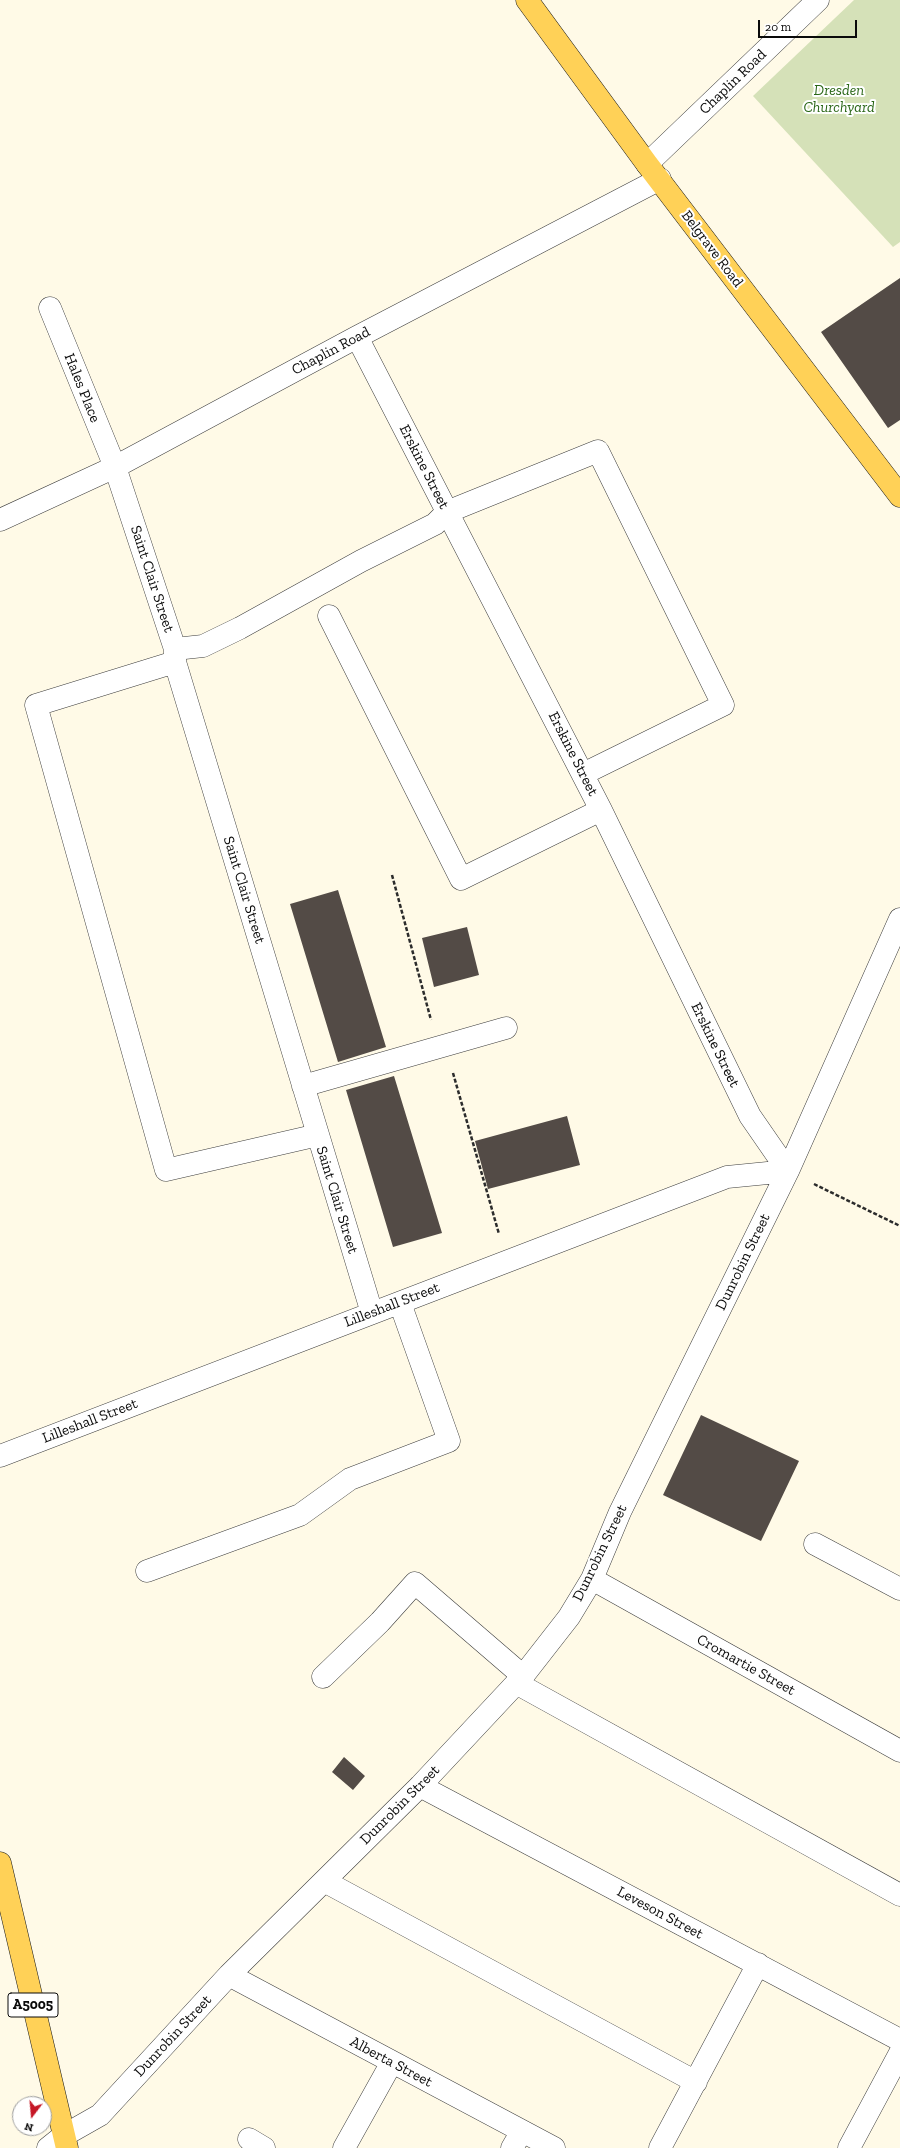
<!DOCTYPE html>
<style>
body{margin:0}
#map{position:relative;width:900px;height:2148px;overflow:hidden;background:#fffae7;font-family:"Zilla Slab",serif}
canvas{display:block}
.north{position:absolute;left:12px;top:2096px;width:40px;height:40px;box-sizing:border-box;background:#fff;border:1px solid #9d9d9d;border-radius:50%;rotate:196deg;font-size:11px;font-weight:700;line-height:16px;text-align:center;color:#0a0a0a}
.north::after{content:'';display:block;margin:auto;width:14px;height:18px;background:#c51725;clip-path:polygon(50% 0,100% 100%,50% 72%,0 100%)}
.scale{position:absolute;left:758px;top:20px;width:99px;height:18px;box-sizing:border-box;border:2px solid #0a0a0a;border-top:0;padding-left:5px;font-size:12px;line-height:14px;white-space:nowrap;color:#0a0a0a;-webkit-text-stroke:3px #fff;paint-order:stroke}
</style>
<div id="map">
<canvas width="900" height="2148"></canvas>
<div class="north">N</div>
<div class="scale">20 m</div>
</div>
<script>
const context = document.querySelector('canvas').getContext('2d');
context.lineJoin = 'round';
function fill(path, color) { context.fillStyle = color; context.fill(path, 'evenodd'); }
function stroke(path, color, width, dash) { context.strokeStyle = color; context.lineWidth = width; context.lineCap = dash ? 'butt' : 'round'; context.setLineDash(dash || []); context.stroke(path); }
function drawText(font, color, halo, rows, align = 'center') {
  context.font = font + ' "Zilla Slab",serif'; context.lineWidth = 4; context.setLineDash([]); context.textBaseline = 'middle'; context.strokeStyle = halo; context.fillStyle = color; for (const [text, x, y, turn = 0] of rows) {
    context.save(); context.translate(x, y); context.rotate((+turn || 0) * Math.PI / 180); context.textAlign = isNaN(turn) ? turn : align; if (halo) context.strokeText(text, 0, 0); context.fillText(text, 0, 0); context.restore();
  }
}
fill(new Path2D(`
 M854 0H900V242L893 247 753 96Z`), '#d5e1b8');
fill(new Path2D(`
 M900 278V420L888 428 821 332Z
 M338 890 386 1047 338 1062 290 904Z
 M467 927 479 975 434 987 422 938Z
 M394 1076 442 1233 393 1247 346 1090Z
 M567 1116 580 1165 488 1189 475 1141Z
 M701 1415 799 1461 761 1541 663 1495Z
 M344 1757 365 1776 353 1790 332 1772Z`), '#534b46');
const minor = new Path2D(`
 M647 164 818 0
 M50 308 115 467 175 649V662L372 1313
 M0 520 115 467 357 337 660 179
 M329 616 461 879 601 810
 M175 649 203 646 240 628 361 561 435 524 447 512 598 451 723 705 583 774
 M175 662 36 705 166 1170 318 1135
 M303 1086 506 1028
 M0 1456 727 1177 788 1171 750 1116 601 810 357 337
 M815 1544 900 1589
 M147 1571 300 1515 350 1479 449 1441 400 1303
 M592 1579 900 1751
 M323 1677 380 1622 415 1583 523 1676
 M516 1683 900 1895
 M420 1786 900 2040
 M324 1881 696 2082
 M229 1975 554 2148
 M249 2139 264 2148
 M48 2148 63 2136 100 2115 229 1975 420 1786 523 1676 569 1617 592 1579 620 1512 788 1171 900 919
 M344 2148 392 2062
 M512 2148 522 2131
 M660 2148 758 1964
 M849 2148 900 2053`);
const major = new Path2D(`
 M527 0 647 164 900 496
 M0 1863 67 2148`);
stroke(minor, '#3d3d3d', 23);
stroke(major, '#1b1b1b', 23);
stroke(new Path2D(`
 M392 875 431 1020
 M453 1073 499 1234
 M814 1184 900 1226`), '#2c2c2c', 2.5, [4, 2]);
stroke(minor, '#fff', 22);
stroke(major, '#ffd157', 22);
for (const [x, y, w] of [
 [33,2005,50]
]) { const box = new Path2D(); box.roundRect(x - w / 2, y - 12, w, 24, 3); context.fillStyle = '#fff'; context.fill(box); stroke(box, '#0a0a0a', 1); }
drawText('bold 14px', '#0a0a0a', null, [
 ["A5005",33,2005]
]);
drawText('15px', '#0a0a0a', '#fff', [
 ["Chaplin Road",733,82,-44],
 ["Belgrave Road",712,249,53],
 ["Chaplin Road",331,351,-28],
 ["Hales Place",82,388,68],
 ["Erskine Street",424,467,63],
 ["Saint Clair Street",152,579,72],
 ["Erskine Street",573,754,63],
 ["Saint Clair Street",244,890,73],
 ["Erskine Street",715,1045,64],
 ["Saint Clair Street",337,1200,73],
 ["Dunrobin Street",743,1262,-64],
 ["Lilleshall Street",392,1305,-21],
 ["Lilleshall Street",90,1421,-21],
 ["Dunrobin Street",600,1553,-64],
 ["Cromartie Street",746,1665,29],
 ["Dunrobin Street",400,1805,-45],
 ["Leveson Street",660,1913,28],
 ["Dunrobin Street",173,2036,-47],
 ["Alberta Street",391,2062,28]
]);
drawText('italic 15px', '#296616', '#fff', [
 ["Dresden",839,91],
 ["Churchyard",839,108]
]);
</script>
